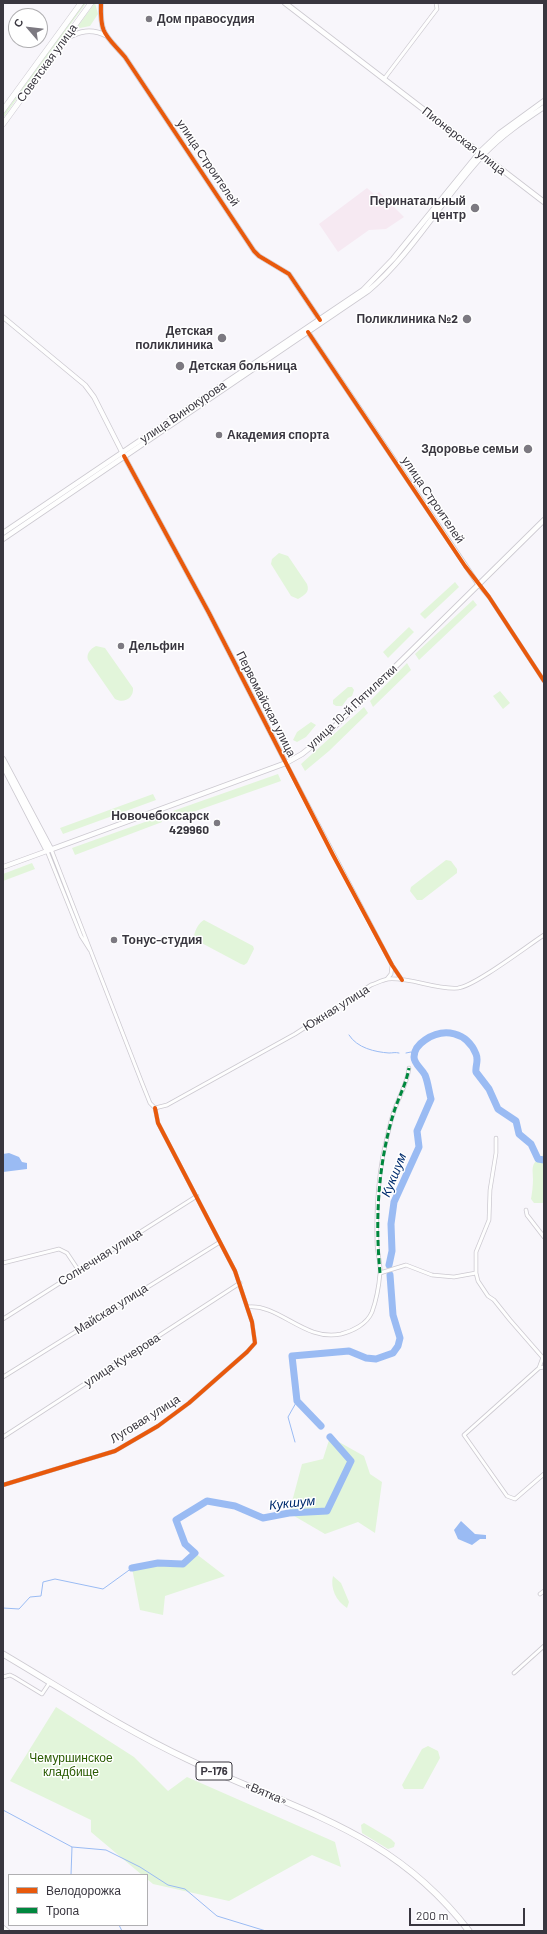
<!DOCTYPE html>
<meta charset="utf-8">
<style>
body{margin:0}
#map{position:relative;width:547px;height:1934px;overflow:hidden;background:#f8f6fb;font-family:Barlow,sans-serif}
canvas{display:block}
.frame{position:absolute;inset:0;border:4px solid #39363f;pointer-events:none}
.legend{position:absolute;left:8px;top:1874px;width:140px;height:52px;box-sizing:border-box;background:#fff;border:1px solid #b0afb2;margin:0;padding:5px 7px;list-style:none;font-size:12px;color:#39363f}
.legend li{display:flex;align-items:center;gap:8px;height:20px}
.legend b{width:20px;border:1px solid #b0afb2}
.north{position:absolute;left:8px;top:8px;width:40px;height:40px;box-sizing:border-box;background:#fff;border:1px solid #b0afb2;border-radius:50%;rotate:298deg;font-size:11px;font-weight:700;line-height:16px;text-align:center;color:#39363f}
.north::after{content:'';display:block;margin:auto;width:14px;height:18px;background:#7c7981;clip-path:polygon(50% 0,100% 100%,50% 72%,0 100%)}
.scale{position:absolute;left:409px;top:1908px;width:116px;height:18px;box-sizing:border-box;border:2px solid #39363f;border-top:0;padding-left:5px;font-size:12px;line-height:14px;white-space:nowrap;color:#39363f;-webkit-text-stroke:3px #fff;paint-order:stroke}
</style>
<div id="map">
<canvas width="547" height="1934"></canvas>
<div class="frame"></div>
<ul class="legend">
<li><b style="height:5px;background:#e8590c"></b>Велодорожка</li>
<li><b style="height:5px;background:#00873e"></b>Тропа</li>
</ul>
<div class="north">С</div>
<div class="scale">200 m</div>
</div>
<script>
const context = document.querySelector('canvas').getContext('2d');
context.lineJoin = 'round';
function fill(path, color) { context.fillStyle = color; context.fill(path, 'evenodd'); }
function stroke(path, color, width, dash) { context.strokeStyle = color; context.lineWidth = width; context.lineCap = dash ? 'butt' : 'round'; context.setLineDash(dash || []); context.stroke(path); }
function drawText(font, color, halo, rows, align = 'center') {
  context.font = font + ' Barlow,sans-serif'; context.lineWidth = 3; context.setLineDash([]); context.textBaseline = 'middle'; context.strokeStyle = halo; context.fillStyle = color; for (const [text, x, y, turn = 0] of rows) {
    context.save(); context.translate(x, y); context.rotate((+turn || 0) * Math.PI / 180); context.textAlign = isNaN(turn) ? turn : align; if (halo) context.strokeText(text, 0, 0); context.fillText(text, 0, 0); context.restore();
  }
}
fill(new Path2D(`
 M367 188 375 195 379 192 404 217 386 229 369 230 338 252 319 224Z`), '#f6e9f2');
fill(new Path2D(`
 M84 3H86L3 118V115Z
 M95 3 98 14 90 26 80 28 77 27Z
 M279 553 288 556 307 584C310 592 305 595 298 599L291 596 271 564 272 559Z
 M455 582 459 587 425 619 420 614Z
 M473 600 477 605 419 660 415 654Z
 M409 627 414 632 388 658 383 652Z
 M96 646 105 648 133 688C134 698 124 704 115 699L88 660C86 654 90 649 96 646Z
 M407 663 411 670 373 707 370 701Z
 M348 687H352L354 690 352 696 348 698 342 706H336L333 704V700Z
 M500 691 510 703 503 709 493 696Z
 M364 707 368 713 329 751 305 771 301 764Z
 M311 722 316 725 306 737 297 742 293 740 297 732Z
 M278 774 281 781 176 818 173 811Z
 M153 794 156 800 63 834 60 828Z
 M159 817 162 822 75 855 72 848Z
 M446 860 451 861 457 869V873L422 900H417L410 891 411 887Z
 M32 863 35 869 3 881V874Z
 M204 920 253 946 254 949 247 963 244 965 241 964 194 939C193 933 199 922 204 920Z
 M544 1146V1203H534L531 1199C532 1193 533 1186 533 1179 533 1170 530 1162 542 1158Z
 M330 1437 364 1456 370 1474 382 1482 375 1533 358 1522 325 1534 289 1513 302 1464 323 1459Z
 M195 1553 225 1576 165 1596 163 1615 140 1610 132 1568 158 1563 183 1564Z
 M333 1576 341 1583 349 1602 347 1608C336 1601 330 1588 333 1576Z
 M56 1707 134 1757 168 1791 187 1777 335 1842 341 1867 312 1855 229 1901 153 1884 147 1879V1875H142L91 1832V1820L10 1781Z
 M428 1746 438 1751 440 1758 423 1789H404L402 1785 422 1749Z
 M364 1823 391 1839 395 1843 394 1847 388 1849 362 1833 361 1825Z`), '#e2f5da');
fill(new Path2D(`
 M9 1153 19 1157 22 1162 27 1163V1169L3 1172V1154Z
 M461 1521 475 1534 486 1535V1539H480L472 1545 458 1539 454 1530Z`), '#9abbf3');
stroke(new Path2D(`
 M349 1035C357 1048 375 1052 389 1053 393 1053 395 1052 399 1053
 M406 1053 411 1052 414 1054
 M295 1442 288 1417 297 1401
 M3 1608 19 1609 30 1597 41 1596 43 1582 55 1579 103 1589 132 1568
 M3 1810 72 1847 71 1875
 M72 1847 106 1850 140 1867 168 1885 185 1889 217 1916 266 1931
 M119 1925 122 1931`), '#9abbf3', 1);
stroke(new Path2D(`
 M389 1265 392 1251 391 1224 394 1202 419 1147 417 1131 431 1099C429 1092 428 1082 425 1075 422 1069 414 1064 414 1057 414 1049 419 1044 425 1040 444 1027 467 1032 476 1054 479 1061 475 1066 476 1072L489 1089 498 1109 516 1121 519 1134 531 1144 538 1159 544 1160
 M321 1426 297 1401 292 1356 349 1351 366 1358 376 1359 393 1353 398 1346 400 1338 393 1315 390 1275
 M132 1568 158 1563 183 1564 195 1553 185 1544 176 1520 207 1501 235 1506 263 1518 289 1513 327 1511 351 1461 330 1437`), '#9abbf3', 7);
const minor = new Path2D(`
 M384 79 437 9 436 3
 M478 584 489 597 544 681
 M286 763 392 965 402 980
 M51 849 142 1083 150 1103 155 1108
 M47 851 81 936 90 950
 M387 979 391 974 392 965
 M155 1108 167 1105 295 1034 371 985C377 983 382 980 388 979 411 977 435 990 458 988 475 986 527 946 544 935
 M496 1138V1153L490 1190 489 1220 476 1252V1273L478 1281 488 1296 494 1300 510 1320 544 1359
 M526 1210 527 1215 544 1237
 M3 1263 59 1249 67 1253 79 1271
 M380 1273 406 1265 432 1275 454 1277 476 1273
 M247 1307C279 1303 304 1342 341 1334 353 1331 367 1324 372 1312 376 1301 379 1285 380 1273 381 1263 377 1253 377 1243 376 1214 378 1183 383 1155 386 1142 389 1127 393 1114 398 1098 407 1085 409 1068
 M3 1319 197 1196
 M544 1367 539 1368 464 1435 507 1496 515 1499 544 1474
 M539 1368 543 1357
 M3 1377 220 1242
 M3 1437 240 1283
 M3 1485 115 1451 158 1426 189 1403 247 1352 255 1343 252 1322 235 1271 158 1123 155 1108
 M540 1594 544 1591
 M514 1673 544 1646
 M3 1677 10 1675 14 1677 42 1694 50 1682
 M3 1927 8 1931`);
const tertiary = new Path2D(`
 M101 3C100 35 105 34 125 57L254 251 259 256 289 274 320 320
 M65 39C80 31 91 28 107 36
 M3 317 85 385 94 397 122 452
 M308 332 478 584
 M124 456 209 613 286 763
 M3 867 47 851`);
const secondary = new Path2D(`
 M285 3 544 202
 M3 533 363 290 393 259 480 152 500 133 544 101
 M3 539 368 291C412 254 444 196 484 154 502 135 523 121 544 107
 M3 759 51 849
 M3 766 47 851 286 763 302 754 327 734 544 520`);
const primary = new Path2D(`
 M3 110 81 3
 M3 124 91 3`);
const trunk = new Path2D(`
 M3 1654C64 1690 123 1729 187 1759 295 1811 391 1829 469 1931`);
stroke(minor, '#ccc9d0', 4.5);
stroke(tertiary, '#ccc9d0', 5.5);
stroke(secondary, '#ccc9d0', 6);
stroke(primary, '#ccc9d0', 6);
stroke(trunk, '#ccc9d0', 7);
stroke(minor, '#fefefe', 3);
stroke(tertiary, '#fefefe', 4);
stroke(secondary, '#fefefe', 4.5);
stroke(primary, '#fefefe', 5);
stroke(trunk, '#fefefe', 5.5);
stroke(new Path2D(`
 M380 1273C375 1220 378 1165 393 1115 398 1098 406 1085 409 1068`), '#00873e', 3, [6, 3]);
stroke(new Path2D(`
 M101 3C100 35 105 34 125 57L254 251 259 256 289 274 320 320
 M308 332 465 566 489 597 544 681
 M124 456 209 613 333 855 392 965 402 980
 M3 1485 115 1451 158 1426 189 1403 247 1352 255 1343 252 1322 235 1271 158 1123 155 1108`), '#e8590c', 4);
for (const [x, y, r, color] of [
 [149,19,4,"#7c7981"],
 [475,208,5,"#7c7981"],
 [467,319,5,"#7c7981"],
 [222,338,5,"#7c7981"],
 [180,366,5,"#7c7981"],
 [219,435,4,"#7c7981"],
 [528,449,5,"#7c7981"],
 [121,646,4,"#7c7981"],
 [217,823,4,"#7c7981"],
 [114,940,4,"#7c7981"]
]) { const dot = new Path2D(); dot.arc(x, y, r, 0, 2 * Math.PI); context.fillStyle = color; context.fill(dot); stroke(dot, '#fff', 1.5); }
for (const [x, y, w] of [
 [214,1771,36]
]) { const box = new Path2D(); box.roundRect(x - w / 2, y - 9, w, 18, 3); context.fillStyle = '#fff'; context.fill(box); stroke(box, '#39363f', 1); }
drawText('bold 11px', '#39363f', null, [
 ["Р-176",214,1771]
]);
drawText('bold 12px', '#39363f', '#fff', [
 ["Дом правосудия",157,19],
 ["Перинатальный",466,201,"right"],
 ["центр",466,215,"right"],
 ["Поликлиника №2",458,319,"right"],
 ["Детская",213,331,"right"],
 ["поликлиника",213,345,"right"],
 ["Детская больница",189,366],
 ["Академия спорта",227,435],
 ["Здоровье семьи",519,449,"right"],
 ["Дельфин",129,646],
 ["Новочебоксарск",209,816,"right"],
 ["429960",209,830,"right"],
 ["Тонус-студия",122,940]
], 'left');
drawText('12px', '#39363f', '#fff', [
 ["Советская улица",47,63,-54],
 ["Пионерская улица",464,141,38],
 ["улица Строителей",208,163,56],
 ["улица Винокурова",183,412,-34],
 ["улица Строителей",433,500,56],
 ["Первомайская улица",266,704,63],
 ["улица 10-й Пятилетки",352,707,-43],
 ["Южная улица",336,1008,-32],
 ["Солнечная улица",100,1257,-32],
 ["Майская улица",111,1309,-32],
 ["улица Кучерова",122,1360,-33],
 ["Луговая улица",145,1419,-32],
 ["«Вятка»",266,1793,23]
]);
drawText('12px', '#295b01', '#fff', [
 ["Чемуршинское",71,1758],
 ["кладбище",71,1772]
]);
drawText('italic 13px', '#002c6e', '#fff', [
 ["Кукшум",394,1175,-68],
 ["Кукшум",292,1503,-6]
]);
</script>
